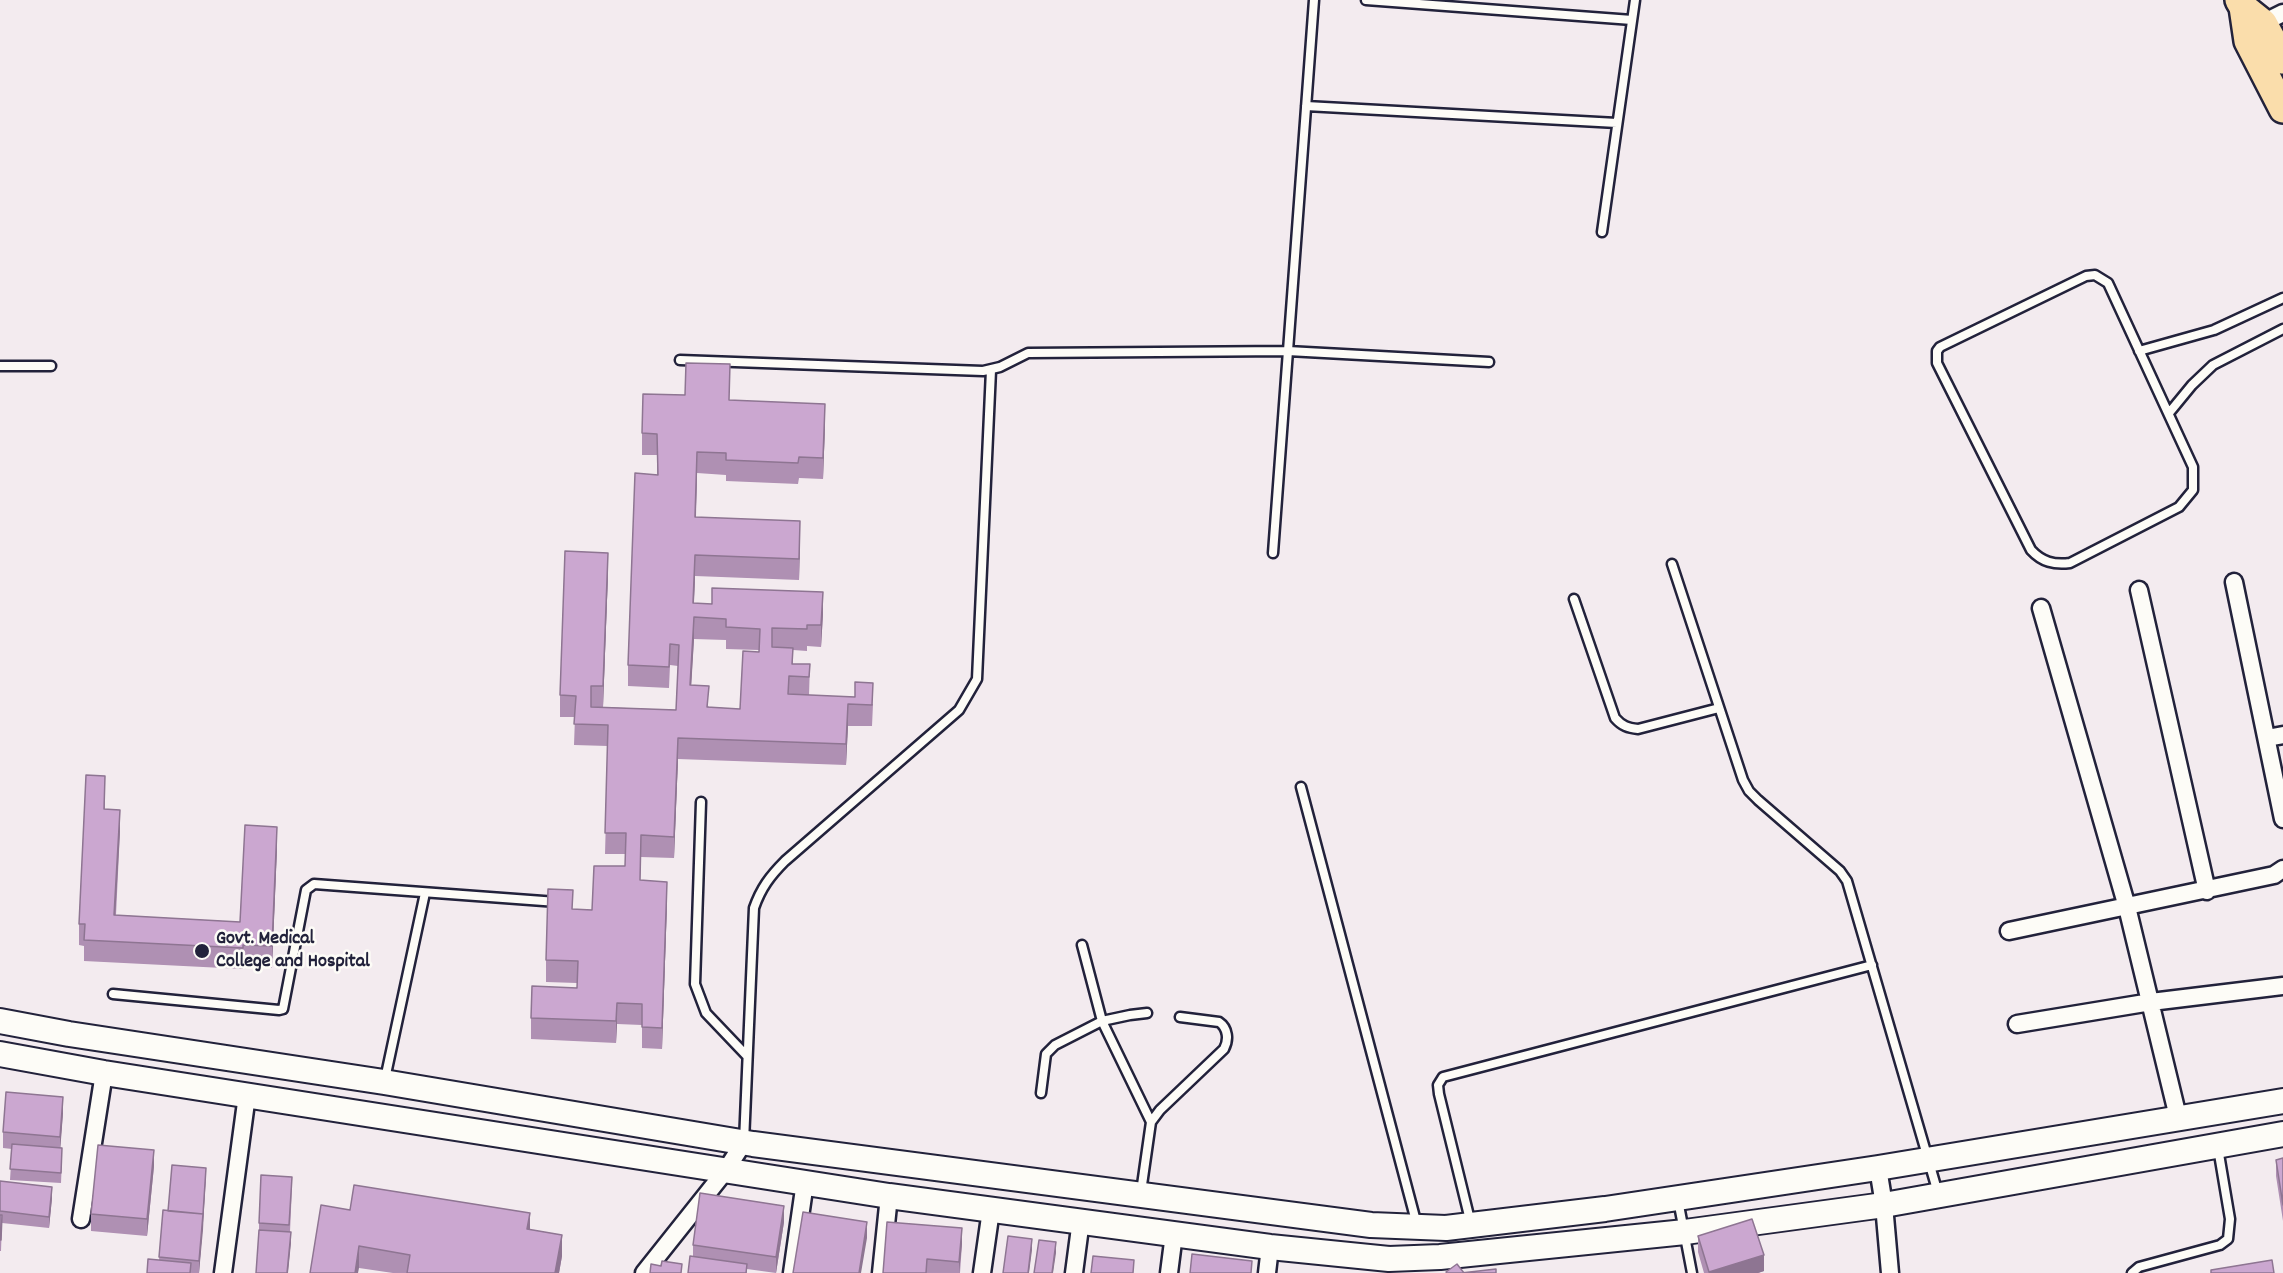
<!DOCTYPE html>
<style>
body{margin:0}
canvas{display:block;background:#f3ebef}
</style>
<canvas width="2283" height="1273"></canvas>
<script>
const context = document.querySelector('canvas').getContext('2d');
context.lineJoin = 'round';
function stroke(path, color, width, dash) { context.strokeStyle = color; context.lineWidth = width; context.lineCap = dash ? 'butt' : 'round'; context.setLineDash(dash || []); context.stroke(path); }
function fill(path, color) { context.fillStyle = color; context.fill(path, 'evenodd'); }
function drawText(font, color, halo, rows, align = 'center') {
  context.font = font + ' Dekko,sans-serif'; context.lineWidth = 5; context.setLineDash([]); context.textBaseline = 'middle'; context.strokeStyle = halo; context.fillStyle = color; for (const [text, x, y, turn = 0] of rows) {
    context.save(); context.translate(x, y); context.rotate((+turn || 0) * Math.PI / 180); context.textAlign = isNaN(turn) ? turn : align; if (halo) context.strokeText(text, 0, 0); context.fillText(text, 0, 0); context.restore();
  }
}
const lane = new Path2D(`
 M1366 0 1632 20
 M1306 106 1617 123
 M1602 232 1635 0
 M2095 275 2108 283 2193 467V490L2179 507 2070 563C2054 565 2042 562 2031 550L1937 363V351L1940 347 2086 276Z
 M2139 351 2214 330 2283 298
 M680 360 983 371 1000 367 1028 353 1288 351 1489 362
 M0 366H51
 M2169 413 2192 385 2213 365 2283 329
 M1273 553 1314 0
 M1672 564 1743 780 1749 791 1758 800 1840 871 1847 881 1938 1193
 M1574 599 1615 718C1622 726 1628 728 1638 729L1719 708
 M1301 787 1417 1225
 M701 802 695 984 706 1013 747 1056
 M1082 945 1102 1021 1151 1122
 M113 994 279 1010 283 1009 306 890 314 884 557 902
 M385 1079 425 893
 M1041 1093 1046 1054 1055 1045 1102 1021 1130 1015 1147 1013
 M744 1142 754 908C761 888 770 876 785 861L959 710 977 679 991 370
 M1141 1192 1151 1122 1160 1110 1224 1049C1229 1040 1228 1028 1219 1022L1180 1017
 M1678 1200 1692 1273
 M1471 1224 1439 1094 1438 1085 1443 1077 1872 965
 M2132 1273 2139 1267 2220 1245 2228 1239 2230 1219 2218 1148`);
const street = new Path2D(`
 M2263 23 2283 13
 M2234 582 2283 819
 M2139 590 2207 891
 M2041 608 2127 907 2178 1117
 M2267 738 2283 735
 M2009 931 2274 875 2283 869
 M2017 1024 2151 1002 2283 986
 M1878 1168 1884 1205 1890 1273
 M81 1219 104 1073
 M223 1273 247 1095
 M644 1273 726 1170 744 1142
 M792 1273 805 1182
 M881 1273 889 1196
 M982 1273 991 1210
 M1074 1273 1081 1220
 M1169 1273 1174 1234
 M1267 1273 1270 1247`);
const secondary = new Path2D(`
 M0 1021 69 1034 384 1082 753 1144 1371 1225 1446 1228 1605 1209 1878 1168 2283 1101
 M0 1054 104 1073 889 1196 1270 1247 1389 1259 1440 1257 1685 1232 1884 1205 2283 1134`);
const primary = new Path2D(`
 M2239 0 2243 7 2248 41 2283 109
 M2243 7 2263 23 2283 60`);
stroke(lane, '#22223b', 13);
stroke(street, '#22223b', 21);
stroke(secondary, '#22223b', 28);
stroke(primary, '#22223b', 32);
stroke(lane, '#fdfcf7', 8);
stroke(street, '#fdfcf7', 16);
stroke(secondary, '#fdfcf7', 24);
stroke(primary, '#faddab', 27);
fill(new Path2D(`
 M730 400 825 425 823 479 799 478 798 484 726 481V475L697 473 696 517 800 542 799 580 695 576 694 603 823 614 821 647 807 646V651L793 650V664H810L809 695 873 704 872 726H848L846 765 678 759 674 858 641 857 640 881 667 903 662 1049 642 1048V1025L617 1024 616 1043 531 1039V1018L577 988V983L546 982V960L573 909 592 910 625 866V854H605L608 746 574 745 575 717H560V695L608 574 603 707 676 710 678 666 670 665 669 688 628 686V665L657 475V455H642V433ZM694 639 726 640V649L759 650 740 709 709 707 691 685Z
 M105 798V809L120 831 116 915 240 922 277 848 272 968 243 966V969L84 961V946L79 945V924Z
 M63 1113 60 1148 62 1159 61 1183 10 1180 12 1149 3 1148V1132Z
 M2283 1158V1221L2276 1176V1160Z
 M154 1166 147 1236 91 1231V1214Z
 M206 1179 199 1273H147L159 1260 163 1210 168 1211Z
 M0 1181 52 1198 49 1228 2 1223 1 1251H0Z
 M292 1187 290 1232 291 1243 259 1234V1223Z
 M350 1210 530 1230 562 1256 559 1273H393L359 1268Z
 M784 1222 776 1273 747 1269V1273L693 1256V1245Z
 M1698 1236 1764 1271 1758 1273H1704L1698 1252Z
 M962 1244 960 1273H883Z`), '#af90b3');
fill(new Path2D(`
 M825 404V425L823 479V458Z
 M697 452V473L695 538V517Z
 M800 521V542L799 580V559Z
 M608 553V574L603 707V686Z
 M695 555V576L693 624V603Z
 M823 592V614L821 647V625Z
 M694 617V639L690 707V685Z
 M848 704V726L846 765V744Z
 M678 738V759L674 858V837Z
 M120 810V831L114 937V915Z
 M277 827V848L272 968V946Z
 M667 882V903L662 1049V1028Z
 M617 1003V1024L616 1043V1021Z
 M63 1097V1113L60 1153V1137Z
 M154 1150V1166L147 1236V1219Z
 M206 1168 203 1230 199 1273V1261Z
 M52 1187V1198L49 1228V1217Z
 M784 1206V1222L776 1273V1257Z
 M530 1213V1234L527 1229Z
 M867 1222V1238L861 1273H859Z
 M962 1228V1244L959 1273V1262Z
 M291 1232V1243L288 1273H287Z
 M562 1235V1256L559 1273H555Z
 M1032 1239V1250L1029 1273H1028Z
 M1056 1242V1253L1053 1273H1052Z
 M359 1246V1268L358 1273H355Z
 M1764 1255V1271L1758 1273H1709V1272Z`), '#8e7592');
const building = new Path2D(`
 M686 363 730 364 729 400 825 404 823 458 799 457 798 463 726 460V453L697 452 695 517 800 521 799 559 695 555 693 603 712 604V588L823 592 821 625H807V629L772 628V647L793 648 792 664H810L809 677 789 676 788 694 855 697V682L873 683 872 705 848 704 846 744 678 738 674 837 641 835 640 880 667 882 662 1028 642 1027V1004L617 1003 616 1021 531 1018 532 986 577 988 578 961 546 960 548 889 573 890 572 909 592 910 594 866H625L626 833H605L608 725 574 724 576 696 560 695 565 551 608 553 603 686H591V707L676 710 679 645 670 644 669 667 628 665 635 473 658 475 657 434 642 433 643 394 685 395ZM694 617 726 619V627L760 629 759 652 743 651 740 709 707 707 709 686 690 685Z
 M86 775 105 776 104 809 120 810 114 915 240 922 245 825 277 827 272 946 243 945V948L84 940 85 924H79Z
 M6 1092 63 1097 60 1137 3 1132Z
 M12 1144 62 1148 61 1173 10 1169Z
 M98 1145 154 1150 147 1219 91 1214Z
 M2283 1158V1205L2276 1160Z
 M172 1165 206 1168 203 1214 168 1211Z
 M261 1175 292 1177 289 1225 259 1223Z
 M0 1181 52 1187 49 1217 0 1211Z
 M354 1185 530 1213 527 1229 562 1235 555 1273H407L410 1255 359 1246 355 1273H310L321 1205 350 1210Z
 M700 1193 784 1206 776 1257 693 1245Z
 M163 1210 203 1214 199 1261 159 1257Z
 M803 1212 867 1222 859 1273H793Z
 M0 1215H2L1 1240H0Z
 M1752 1219 1764 1255 1709 1272 1698 1236Z
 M887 1222 962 1228 959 1262 927 1259 926 1273H883Z
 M259 1230 291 1232 287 1273H256Z
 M1008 1236 1032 1239 1028 1273H1003Z
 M1039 1240 1056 1242 1052 1273H1034Z
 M1192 1254 1252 1261 1251 1273H1190Z
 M690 1256 747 1264 746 1273H688Z
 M1093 1256 1134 1260 1133 1273H1091Z
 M148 1259 191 1263 190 1273H147Z
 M2272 1260 2274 1273H2211V1270Z
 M662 1261 682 1264 681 1273H650L651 1264 661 1266Z
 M1457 1264 1464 1273H1447L1446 1272Z
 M1496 1269V1273H1461Z`);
fill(building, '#cba7d0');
stroke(building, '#8e7592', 1.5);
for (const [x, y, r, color] of [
 [202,951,8,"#22223b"]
]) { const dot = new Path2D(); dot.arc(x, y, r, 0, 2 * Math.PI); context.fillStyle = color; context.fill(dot); stroke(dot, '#fdfcf7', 2); }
drawText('bold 20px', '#22223b', '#fdfcf7', [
 ["Govt. Medical",216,940],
 ["College and Hospital",216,963]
], 'left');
</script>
